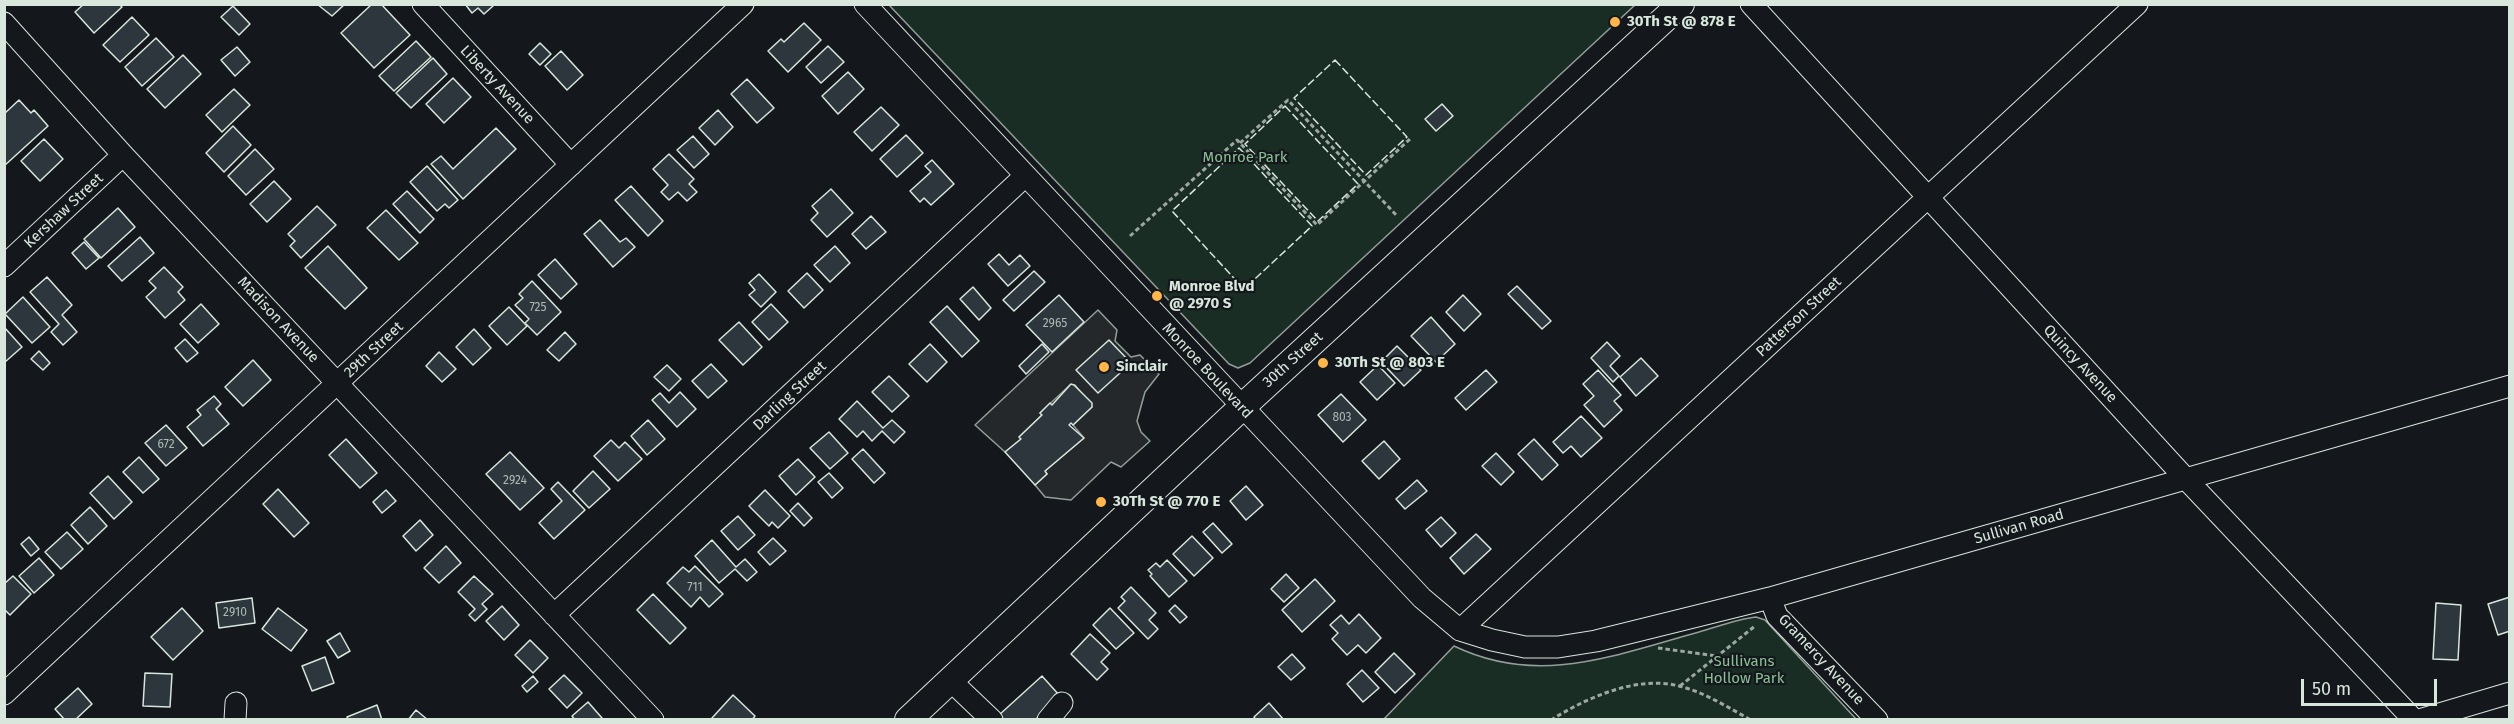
<!DOCTYPE html>
<style>
body{margin:0}
#map{position:relative;width:2514px;height:724px;overflow:hidden;background:#14181c;font-family:"Fira Sans",sans-serif}
canvas{display:block}
.frame{position:absolute;inset:0;border:6px solid #d8e6dc;pointer-events:none}
.scale{position:absolute;left:2301px;top:679px;width:136px;height:27px;box-sizing:border-box;border:3px solid #d8e6dc;border-top:0;padding-left:8px;font-size:18px;line-height:21px;white-space:nowrap;color:#d8e6dc;-webkit-text-stroke:4px #14181c;paint-order:stroke}
</style>
<div id="map">
<canvas width="2514" height="724"></canvas>
<div class="frame"></div>
<div class="scale">50 m</div>
</div>
<script>
const context = document.querySelector('canvas').getContext('2d');
context.lineJoin = 'round';
function fill(path, color) { context.fillStyle = color; context.fill(path, 'evenodd'); }
function stroke(path, color, width, dash) { context.strokeStyle = color; context.lineWidth = width; context.lineCap = dash ? 'butt' : 'round'; context.setLineDash(dash || []); context.stroke(path); }
function drawText(font, color, halo, rows, align = 'center') {
  context.font = font + ' "Fira Sans",sans-serif'; context.lineWidth = 4.5; context.setLineDash([]); context.textBaseline = 'middle'; context.strokeStyle = halo; context.fillStyle = color; for (const [text, x, y, turn = 0] of rows) {
    context.save(); context.translate(x, y); context.rotate((+turn || 0) * Math.PI / 180); context.textAlign = isNaN(turn) ? turn : align; if (halo) context.strokeText(text, 0, 0); context.fillText(text, 0, 0); context.restore();
  }
}
const green = new Path2D(`
 M889 5H1635L1250 363 1238 368 1229 364Z
 M1756 617 1765 620 1856 719H1384L1454 646C1539 687 1615 655 1699 632 1717 627 1737 619 1756 617Z`);
fill(green, '#1a2d24');
stroke(green, '#939e99', 1.5);
const parking = new Path2D(`
 M1098 310 1117 330 1115 341 1131 357 1140 355 1159 374 1145 392 1137 421 1141 432 1150 441 1121 467 1111 462 1071 500 1045 497 1035 485 1047 474 1045 471 1084 438 1073 425 1092 407 1075 385H1070L1040 413 1042 415 1019 437 1021 439 1005 452 975 425Z`);
fill(parking, '#24282b');
stroke(parking, '#939e99', 1.5);
const building = new Path2D(`
 M84 4H119L122 7 94 33 75 12Z
 M317 4H345L332 16Z
 M372 4H381L410 35 374 68 341 33Z
 M465 4H492L493 6 484 14 478 8 472 13Z
 M233 6 250 24 239 35 221 17Z
 M132 17 149 35 120 62 103 45Z
 M804 23 821 40 788 72 768 51 781 39 784 42Z
 M156 38 174 57 142 86 125 67Z
 M416 41 431 57 394 91 379 76Z
 M540 43 551 54 540 65 529 54Z
 M828 46 844 62 821 83 806 67Z
 M237 47 250 62 235 76 221 60Z
 M561 51 583 75 567 90 545 66Z
 M183 55 201 74 165 108 147 89Z
 M433 58 447 74 411 108 396 93Z
 M848 72 864 89 838 114 822 96Z
 M453 78 471 97 444 123 426 104Z
 M747 79 774 108 757 123 731 94Z
 M234 89 250 105 222 132 206 115Z
 M19 100 31 113 34 110 48 126 4 166V114Z
 M1442 104 1453 116 1436 131 1425 119Z
 M881 107 899 125 872 151 854 132Z
 M718 110 733 127 715 145 699 128Z
 M233 126 251 145 224 172 206 153Z
 M496 128 516 149 463 199 431 164 441 156 453 169Z
 M906 135 923 153 897 177 880 159Z
 M693 136 709 154 694 168 677 150Z
 M44 139 63 159 40 181 21 161Z
 M255 149 274 169 246 195 228 176Z
 M669 154 694 179 689 184 697 192 687 201 678 192 669 200 661 192 668 185 653 169Z
 M932 160 954 184 931 205 924 198 920 202 910 191 931 172 925 166Z
 M427 166 458 200 449 208 445 204 437 211 410 182Z
 M274 181 291 199 267 222 250 204Z
 M631 186 663 221 648 236 615 200Z
 M831 189 853 213 827 237 811 220 818 213 812 206Z
 M407 191 434 219 420 233 393 204Z
 M317 206 336 225 301 258 290 246 295 241 288 234Z
 M118 208 135 227 101 258 84 239Z
 M386 210 418 243 399 260 367 228Z
 M871 216 886 232 866 249 852 234Z
 M600 220 620 242 626 238 635 247 613 267 584 234Z
 M140 237 154 253 122 281 108 266Z
 M84 242 99 258 86 269 72 253Z
 M328 246 367 288 345 309 305 268Z
 M835 246 850 263 830 282 814 265Z
 M999 254 1009 265 1020 255 1030 266 1008 286 988 264Z
 M555 259 577 284 561 299 538 275Z
 M164 267 183 287 178 292 185 300 165 318 146 297 156 288 149 281Z
 M1034 271 1045 282 1014 311 1003 300Z
 M807 273 823 290 804 308 788 291Z
 M759 274 776 292 761 307 749 295 755 290 749 283Z
 M47 277 72 305 62 315 77 332 63 345 51 332 59 324 30 292Z
 M532 281 561 312 537 335 525 323 529 319 515 305 523 298 519 294Z
 M1517 286 1551 321 1542 329 1508 294Z
 M973 287 991 308 979 320 960 299Z
 M1059 295 1084 322 1052 352 1026 325Z
 M1463 295 1481 314 1464 331 1446 312Z
 M23 297 50 327 32 343 5 314Z
 M201 304 219 324 198 343 180 324Z
 M771 304 788 322 769 340 752 322Z
 M947 306 979 341 962 357 930 322Z
 M509 307 527 326 507 345 489 326Z
 M1431 317 1455 344 1436 362 1411 336Z
 M739 322 762 347 743 365 719 340Z
 M4 327 22 347 5 362 4 361Z
 M474 329 491 348 473 365 456 347Z
 M565 332 576 344 559 361 547 350Z
 M185 339 198 353 187 362 175 348Z
 M1109 340 1131 363 1098 393 1076 370Z
 M1607 342 1620 356 1610 366 1619 376 1613 382 1591 358Z
 M930 344 947 362 927 382 909 364Z
 M1042 344 1049 352 1026 374 1019 366Z
 M1397 346 1421 370 1404 386 1381 362Z
 M39 351 50 363 43 370 31 359Z
 M439 352 456 369 442 382 426 366Z
 M1641 358 1658 376 1636 396 1620 377Z
 M253 360 271 380 243 406 225 387Z
 M711 364 727 381 708 398 692 381Z
 M667 365 681 379 669 391 654 377Z
 M1378 365 1395 383 1377 400 1360 382Z
 M1486 370 1497 382 1466 410 1455 398Z
 M1598 370 1621 395 1614 401 1622 410 1604 427 1584 405 1594 396 1583 384Z
 M889 376 909 396 892 412 872 392Z
 M1071 384 1074 385 1092 403V407L1073 425 1071 423 1069 425 1084 438 1045 471 1047 474 1035 485 1005 452 1021 439 1019 437 1042 415 1040 413 1050 403 1052 405Z
 M680 392 696 409 677 427 652 400 660 393 669 403Z
 M1341 394 1366 420 1343 442 1318 415Z
 M214 396 221 404 216 409 229 424 203 446 187 427 201 415 197 410Z
 M857 401 883 428 892 420 905 432 894 443 882 431 872 441 863 431 857 437 839 419Z
 M1581 416 1602 438 1581 457 1571 446 1563 453 1553 442Z
 M648 420 665 439 647 455 631 436Z
 M166 425 187 448 166 466 145 443Z
 M829 432 848 453 830 469 810 448Z
 M346 439 377 473 360 488 329 455Z
 M1534 439 1558 465 1542 480 1518 454Z
 M611 440 619 448 625 442 642 459 618 481 594 456Z
 M1384 441 1400 459 1379 479 1362 461Z
 M863 449 885 473 874 483 852 459Z
 M510 452 544 488 520 510 486 474Z
 M1496 453 1514 472 1501 485 1482 466Z
 M139 457 159 479 143 493 123 472Z
 M798 459 815 477 796 495 779 476Z
 M593 471 610 489 589 508 573 491Z
 M829 473 843 488 832 498 818 482Z
 M108 476 132 502 114 519 90 493Z
 M1417 480 1427 491 1405 509 1396 499Z
 M558 482 585 510 554 539 539 523 562 501 551 489Z
 M1246 486 1263 505 1246 520 1230 501Z
 M278 489 309 523 294 537 263 504Z
 M386 490 396 501 382 513 373 502Z
 M765 490 790 516 778 528 772 522 769 526 749 506Z
 M798 503 812 518 804 526 790 511Z
 M90 507 107 526 88 544 71 525Z
 M738 516 755 535 738 550 721 531Z
 M1441 517 1456 533 1441 547 1426 530Z
 M420 520 433 535 416 551 403 536Z
 M1213 523 1232 544 1222 553 1203 532Z
 M67 532 83 549 61 569 45 552Z
 M1476 534 1491 549 1464 574 1450 558Z
 M1192 536 1213 558 1194 576 1173 554Z
 M29 537 39 549 31 556 21 544Z
 M773 538 786 551 770 565 758 552Z
 M712 540 736 567 745 559 757 572 747 581 735 569 719 583 695 556Z
 M446 546 461 563 439 583 424 568Z
 M39 558 54 575 34 593 19 576Z
 M1167 560 1187 581 1169 597 1150 576 1152 574 1148 570 1156 563 1160 567Z
 M695 566 723 594 709 607 700 597 691 607 667 583 683 567 689 572Z
 M1286 574 1299 588 1284 602 1271 589Z
 M13 576 31 594 10 615 4 609V584Z
 M474 576 493 594 482 604 487 609 475 621 469 615 475 609 458 592Z
 M1315 579 1335 601 1302 632 1282 610Z
 M1131 587 1156 613 1149 620 1158 629 1148 639 1118 608 1125 601 1121 597Z
 M653 594 686 628 670 644 637 610Z
 M2510 597V631L2498 635 2488 604Z
 M252 598 255 623 219 628 216 603Z
 M2436 603 2461 605 2458 660 2433 659Z
 M1175 605 1187 617 1180 623 1169 611Z
 M502 606 519 625 504 640 486 621Z
 M182 608 203 631 173 660 151 637Z
 M278 608 307 630 291 651 262 629Z
 M1110 608 1134 633 1116 649 1093 625Z
 M1359 614 1381 638 1366 653 1358 645 1347 655 1332 639 1338 633 1330 625 1341 615 1349 624Z
 M340 633 350 651 338 658 327 641Z
 M1090 634 1110 653 1101 662 1108 669 1097 680 1071 654Z
 M530 640 548 658 533 673 515 655Z
 M1394 653 1415 674 1395 693 1375 672Z
 M1292 654 1305 668 1291 680 1278 667Z
 M325 657 334 683 312 691 302 666Z
 M1362 670 1379 688 1363 702 1347 684Z
 M145 673 172 674 170 707 143 706Z
 M564 675 582 693 567 708 549 689Z
 M533 676 538 682 527 692 522 686Z
 M1042 676 1060 696 1035 720H1004L999 715Z
 M78 688 92 704 75 720H65L55 709Z
 M733 695 755 716 752 720H713L712 718Z
 M588 702 602 718 601 720H575L572 716Z
 M1269 703 1284 720H1256L1254 717Z
 M377 705 382 720H348L347 717Z
 M416 710 428 720H408Z`);
fill(building, '#2c363c');
stroke(building, '#d8e6dc', 1.5);
const minor = new Path2D(`
 M423 4 571 165
 M865 4 1422 598 1460 630 1492 640 1525 647H1558L1596 641 1770 598 2510 386
 M1751 4 2186 479 2414 720
 M4 23 123 155 653 720
 M4 266 123 155
 M1770 598 1777 616 1877 720
 M554 615 1025 176
 M1460 630 2137 4
 M951 681 992 720
 M4 694 743 4
 M235 720 236 703
 M1048 720 1062 703
 M2419 720 2510 693`);
const major = new Path2D(`
 M908 720 1241 408 1681 4`);
stroke(minor, '#d8e6dc', 23);
stroke(major, '#d8e6dc', 28);
stroke(new Path2D(`
 M1240 143 1288 100 1398 217
 M1130 236 1237 140 1317 225 1410 139
 M1658 648 1717 656
 M1680 686 1755 626
 M1551 720C1586 698 1637 675 1679 686 1704 692 1729 708 1751 720`), '#9da8a2', 3, [4.5, 3]);
stroke(minor, '#14181c', 21);
stroke(major, '#14181c', 26);
stroke(new Path2D(`
 M1335 60 1407 137 1366 175 1294 98Z
 M1285 106 1358 184 1318 221 1245 144Z
 M1239 148 1312 226 1244 289 1172 211Z`), '#d8e6dc', 1.5, [8, 3]);
for (const [x, y, r, color] of [
 [1615,22,6,"#ffb74d"],
 [1157,296,6,"#ffb74d"],
 [1323,363,6,"#ffb74d"],
 [1104,367,6,"#ffb74d"],
 [1101,502,6,"#ffb74d"]
]) { const dot = new Path2D(); dot.arc(x, y, r, 0, 2 * Math.PI); context.fillStyle = color; context.fill(dot); stroke(dot, '#14181c', 2); }
drawText('12px', '#adbab4', null, [
 ["725",538,308],
 ["2965",1055,324],
 ["803",1342,418],
 ["672",166,445],
 ["2924",515,481],
 ["711",695,588],
 ["2910",235,613]
]);
drawText('bold 15px', '#d8e6dc', '#14181c', [
 ["30Th St @ 878 E",1627,22],
 ["Monroe Blvd",1169,287],
 ["@ 2970 S",1169,304],
 ["30Th St @ 803 E",1335,363],
 ["Sinclair",1116,367],
 ["30Th St @ 770 E",1113,502]
], 'left');
drawText('15px', '#d8e6dc', '#14181c', [
 ["Liberty Avenue",497,85,47],
 ["Kershaw Street",64,211,-43],
 ["Patterson Street",1799,317,-43],
 ["Madison Avenue",278,320,47],
 ["29th Street",374,350,-43],
 ["30th Street",1293,360,-42],
 ["Quincy Avenue",2080,364,47],
 ["Monroe Boulevard",1207,371,47],
 ["Darling Street",790,396,-43],
 ["Sullivan Road",2019,527,-16],
 ["Gramercy Avenue",1821,660,47]
]);
drawText('15px', '#8ac095', '#14181c', [
 ["Monroe Park",1245,158],
 ["Sullivans",1744,662],
 ["Hollow Park",1744,679]
]);
</script>
